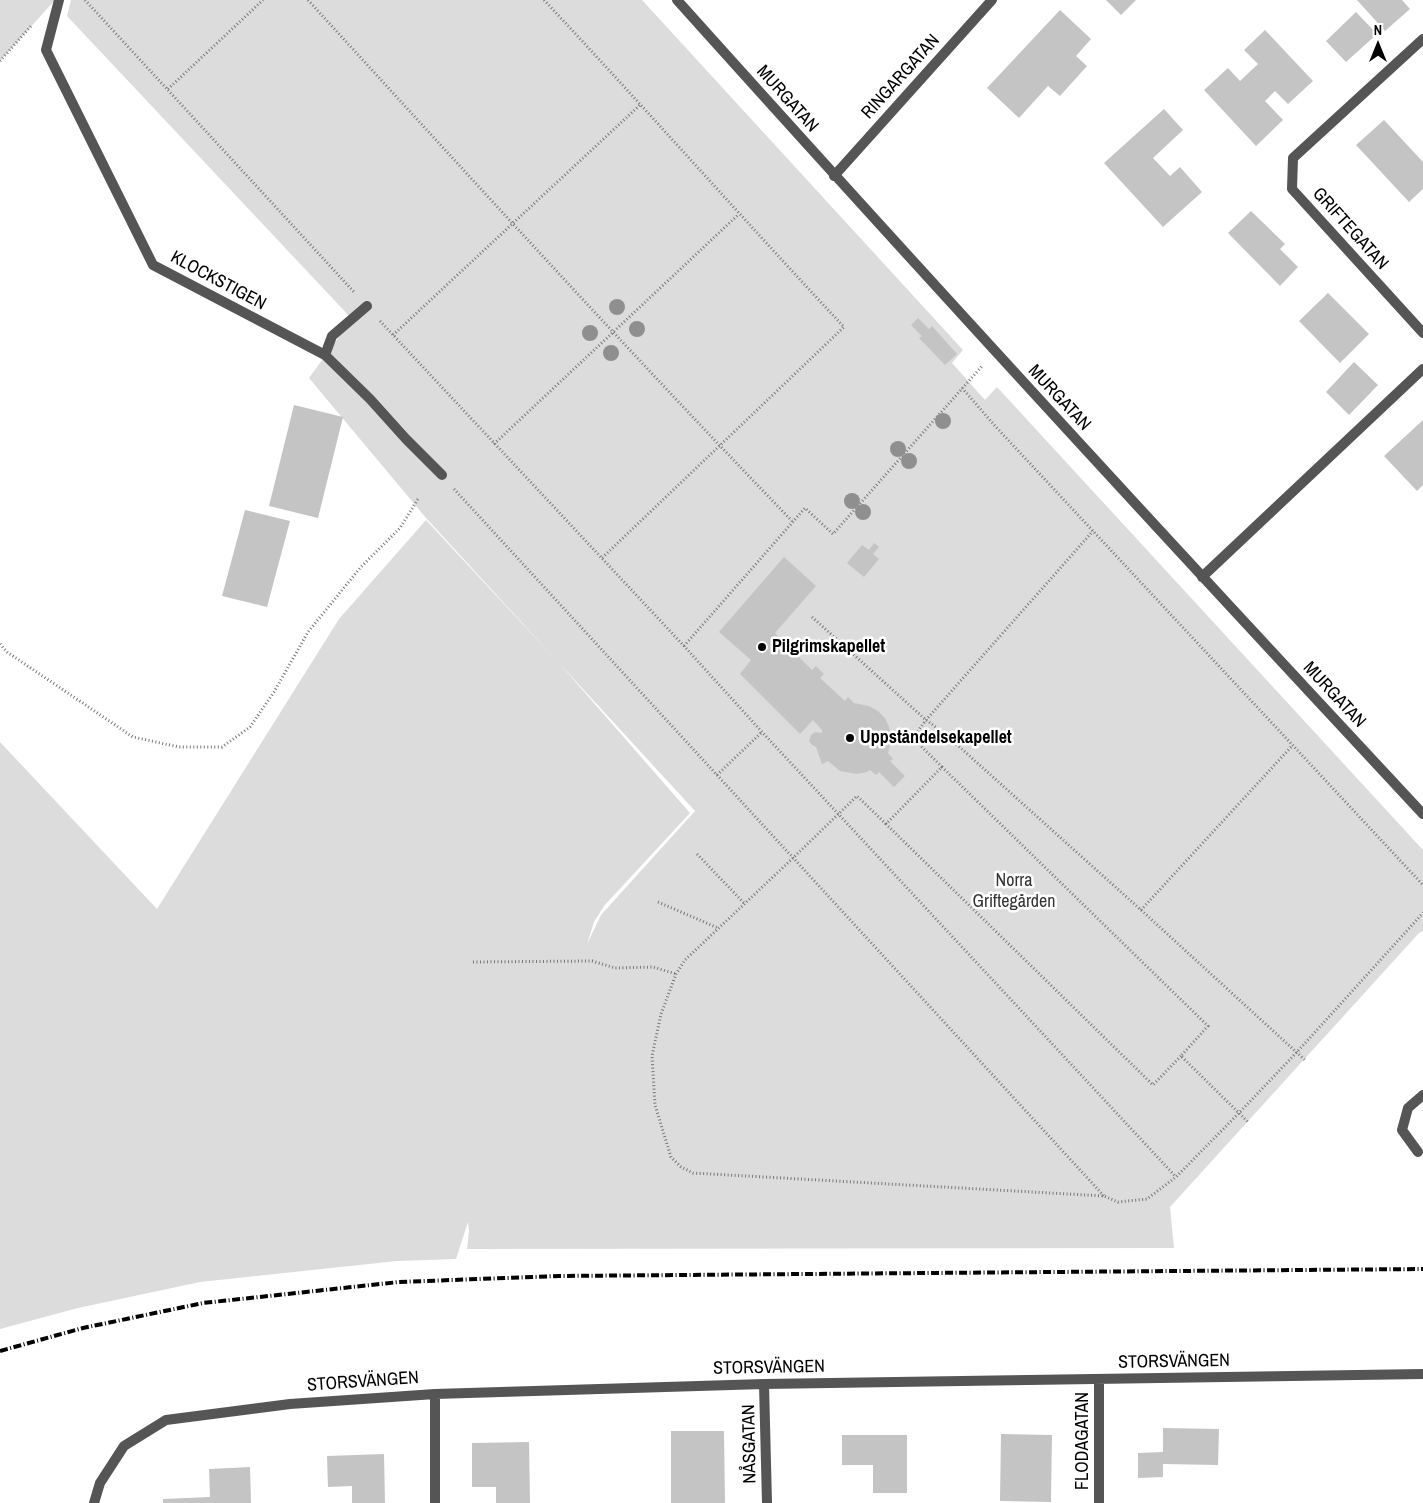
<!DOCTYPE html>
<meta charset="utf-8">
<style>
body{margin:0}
#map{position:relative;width:1423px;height:1503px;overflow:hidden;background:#fff;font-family:"Archivo Narrow",sans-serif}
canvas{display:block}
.north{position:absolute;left:1353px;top:20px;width:50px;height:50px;-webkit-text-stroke:4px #fff;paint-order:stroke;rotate:0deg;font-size:14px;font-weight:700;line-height:20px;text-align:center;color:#000}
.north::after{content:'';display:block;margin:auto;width:18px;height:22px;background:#000;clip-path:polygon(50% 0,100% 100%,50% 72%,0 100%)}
</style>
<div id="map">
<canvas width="1423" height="1503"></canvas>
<div class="north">N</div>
</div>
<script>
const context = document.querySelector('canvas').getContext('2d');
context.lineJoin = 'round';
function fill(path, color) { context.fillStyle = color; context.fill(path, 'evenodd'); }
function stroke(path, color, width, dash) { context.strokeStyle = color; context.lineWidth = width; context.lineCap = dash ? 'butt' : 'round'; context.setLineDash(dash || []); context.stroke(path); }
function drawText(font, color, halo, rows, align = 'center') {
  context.font = font + ' "Archivo Narrow",sans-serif'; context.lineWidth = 5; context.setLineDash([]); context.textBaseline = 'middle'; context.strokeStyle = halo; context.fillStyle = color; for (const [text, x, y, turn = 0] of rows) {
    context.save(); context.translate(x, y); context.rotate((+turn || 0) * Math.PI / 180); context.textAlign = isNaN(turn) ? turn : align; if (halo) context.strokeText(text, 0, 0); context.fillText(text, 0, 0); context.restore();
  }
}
fill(new Path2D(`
 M0 0H55L0 61Z
 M71 0H642L963 350 952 363 985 400 997 387 1423 850V931L1419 933 1170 1207 1174 1248 467 1249 469 1231 468 1222 456 1259 397 1261 200 1282 78 1308 0 1329V742L157 909 339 619 426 520 558 662 426 518 309 378 352 319 67 16ZM559 663 695 811 601 915 587 944 594 922 604 906 690 813Z`), '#dcdcdc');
fill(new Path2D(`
 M1106 0H1136L1121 15Z
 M1357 0H1402L1410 9 1385 31Z
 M1060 10 1091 39 1076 56 1087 66 1060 96 1048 86 1019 118 987 88Z
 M1356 12 1377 34 1346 62 1326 41Z
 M1265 30 1313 81 1288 104 1275 91 1265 101 1283 120 1256 146 1204 90 1228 68 1240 81 1258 64 1244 50Z
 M1164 109 1183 130 1153 158 1170 176 1180 167 1202 192 1163 227 1104 163Z
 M1384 120 1423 162V189L1409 202 1356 145Z
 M1251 211 1285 244 1280 249 1298 267 1280 286 1228 233Z
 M1328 293 1369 334 1340 363 1299 321Z
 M918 318 929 329 932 326 957 354 945 365 919 338 922 336 911 325Z
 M1354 362 1378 385 1349 415 1326 392Z
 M294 405 343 417 318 518 269 506Z
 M1423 420V485L1417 491 1384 456Z
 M245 510 290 521 267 607 222 596Z
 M874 543 879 547 873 554 879 559 864 577 847 563 862 545 869 550Z
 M784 557 816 586 775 633 812 670 816 666 824 674 820 678 845 701 848 697 854 703 869 706 878 711 885 718 889 727 891 735 890 746 888 753 893 759 890 761 905 776 894 787 879 772 876 775 870 770 867 772 857 774 840 771 828 761 822 764 816 747 812 745 809 741 811 735 815 732 822 733V730L813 720 800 734 740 674 751 660 719 632Z
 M1163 1428 1219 1429 1218 1465 1163 1464V1477L1138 1478V1453L1163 1452Z
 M671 1431H724L725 1503H671Z
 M1001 1434 1052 1435 1051 1502 1000 1501Z
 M842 1435H907V1493H873V1465H842Z
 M529 1442 530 1503H496V1487H472V1443Z
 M384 1454 385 1503H352V1486L328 1487 327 1456Z
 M250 1467 251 1503H163V1499L210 1497 209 1469Z`), '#c4c4c4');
stroke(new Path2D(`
 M85 0 354 292
 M308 0C468 175 628 351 792 521
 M544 0C645 108 743 219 844 327L602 558
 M0 61 31 26
 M168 89 263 0
 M380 321 684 646 762 732 1176 1177
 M393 335 641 104
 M962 388 996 427 1423 885
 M494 444 739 214
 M454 489 1104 1196
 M812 617 926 720 944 733 1141 910 1305 1060
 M0 644 7 652 133 737 179 747H222L250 727 274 692 308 632 360 568 400 528 418 499
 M684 646 805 508 833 534 983 365
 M942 767 913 738 926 720 1093 531
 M717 775 762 732
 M886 824 857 796 793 858 685 960 676 974 661 1014 652 1056 655 1105 671 1157 681 1167 693 1173 1104 1196 1118 1202 1147 1199 1176 1177 1239 1113 1297 1052 1423 913
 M697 854 744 903
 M658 902 718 928
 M1141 910 1292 746
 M473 962 592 961 615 968 653 967 676 974
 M1181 1056 1153 1085 886 824 942 767 1208 1026 1181 1056 1248 1122`), '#777', 3, [1, 2.5]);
stroke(new Path2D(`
 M325 355 332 336 367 306`), '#555', 10);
stroke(new Path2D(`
 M59 0 46 50 153 265 325 355 370 399 406 439 442 475
 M677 0C923 274 1172 545 1423 814
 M1423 39 1293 158 1292 189 1423 333
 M834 176 992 0
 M1202 577 1423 369
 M1418 1152 1402 1130 1408 1108 1423 1095
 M1099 1379V1503
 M764 1384 767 1503
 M435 1394V1503
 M94 1503 100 1483 124 1446 166 1420 290 1404 435 1394 764 1384 1423 1374`), '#555', 10);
stroke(new Path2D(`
 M0 1351 83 1328 203 1303 399 1282 559 1276 1423 1269`), '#000', 4, [8, 2.5, 1, 2.5]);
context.fillStyle = '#8f8f8f';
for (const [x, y] of [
 [617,307],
 [637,329],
 [590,333],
 [611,353],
 [943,421],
 [898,449],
 [909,461],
 [852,501],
 [863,512]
]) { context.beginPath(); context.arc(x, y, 8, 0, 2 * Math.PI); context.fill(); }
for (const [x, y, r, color] of [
 [762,647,5,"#000"],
 [850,738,5,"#000"]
]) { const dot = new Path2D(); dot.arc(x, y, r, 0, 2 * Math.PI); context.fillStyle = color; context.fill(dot); stroke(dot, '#fff', 2); }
drawText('18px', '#000', '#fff', [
 ["RINGARGATAN",901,77,-48],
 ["MURGATAN",787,99,48],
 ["GRIFTEGATAN",1350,229,48],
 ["KLOCKSTIGEN",218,281,28],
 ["MURGATAN",1059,398,47],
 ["MURGATAN",1334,695,47],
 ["STORSVÄNGEN",1174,1362,-1],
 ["STORSVÄNGEN",769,1368,-1],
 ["STORSVÄNGEN",363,1382,-4],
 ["FLODAGATAN",1083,1441,-90],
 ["NÅSGATAN",750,1444,-91]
]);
drawText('bold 18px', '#000', '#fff', [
 ["Pilgrimskapellet",772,647],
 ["Uppståndelsekapellet",860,738]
], 'left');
drawText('18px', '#333', '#fff', [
 ["Norra",1014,881],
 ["Griftegården",1014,902]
]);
</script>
